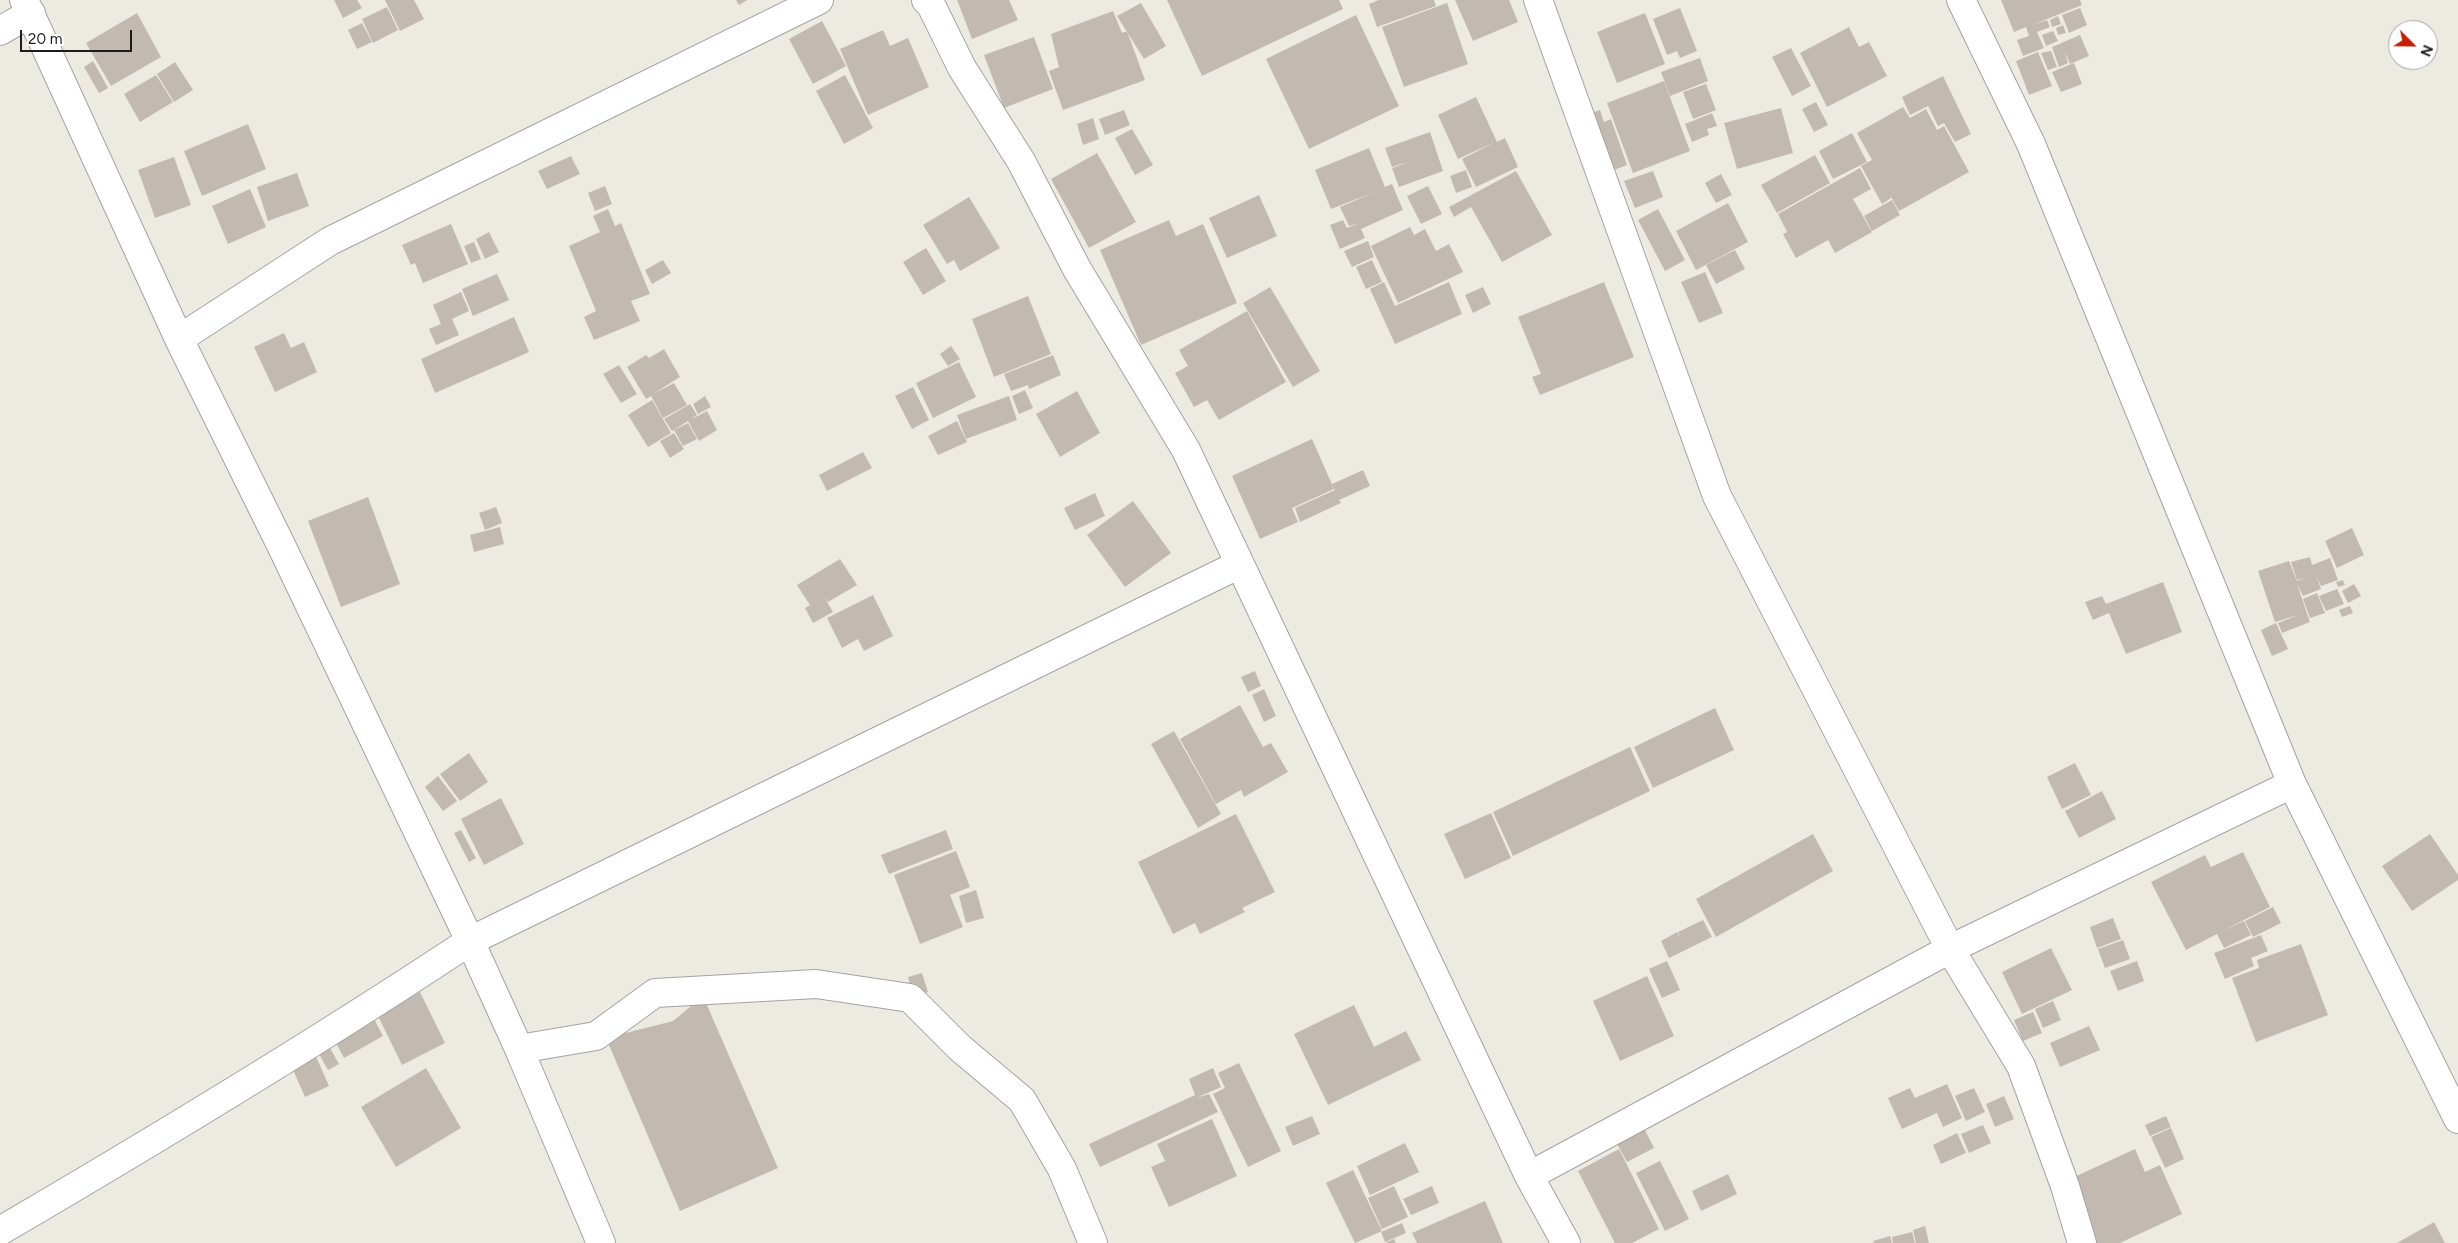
<!DOCTYPE html>
<style>
body{margin:0}
#map{position:relative;width:2458px;height:1243px;overflow:hidden;background:#edebe1;font-family:Figtree,sans-serif}
canvas{display:block}
.north{position:absolute;left:2388px;top:20px;width:50px;height:50px;box-sizing:border-box;background:#fff;border:1px solid #a4a4a4;border-radius:50%;rotate:113deg;font-size:14px;font-weight:700;line-height:20px;text-align:center;color:#1c1c1c}
.north::after{content:'';display:block;margin:auto;width:18px;height:22px;background:#c51f02;clip-path:polygon(50% 0,100% 100%,50% 72%,0 100%)}
.scale{position:absolute;left:20px;top:30px;width:112px;height:22px;box-sizing:border-box;border:2px solid #1c1c1c;border-top:0;padding-left:6px;font-size:15px;line-height:18px;white-space:nowrap;color:#1c1c1c;-webkit-text-stroke:4px #fff;paint-order:stroke}
</style>
<div id="map">
<canvas width="2458" height="1243"></canvas>
<div class="north">N</div>
<div class="scale">20 m</div>
</div>
<script>
const context = document.querySelector('canvas').getContext('2d');
context.lineJoin = 'round';
function fill(path, color) { context.fillStyle = color; context.fill(path, 'evenodd'); }
function stroke(path, color, width, dash) { context.strokeStyle = color; context.lineWidth = width; context.lineCap = dash ? 'butt' : 'round'; context.setLineDash(dash || []); context.stroke(path); }
fill(new Path2D(`
 M334 0H357L362 8 343 18Z
 M385 0H414L424 19 400 31Z
 M736 0H747L739 5Z
 M957 0H1009L1018 20 972 39Z
 M1167 0H1339L1343 9 1202 76Z
 M1379 0H1434L1436 6 1377 27 1369 4Z
 M1455 0H1509L1518 22 1473 41Z
 M2001 0H2080L2082 5 2032 25 2047 20 2050 27 2037 32 2044 48 2023 56 2017 40 2029 36 2026 27 2014 32Z
 M1141 3 1166 46 1144 59 1117 16Z
 M1447 3 1468 64 1404 87 1382 27Z
 M387 7 398 30 373 43 362 19Z
 M1680 8 1697 51 1680 58 1677 51 1667 55 1653 19Z
 M2080 8 2087 25 2069 33 2062 15Z
 M1113 11 1122 33 1127 31 1145 80 1063 110 1049 71 1059 67 1051 34Z
 M137 13 161 57 111 86 86 43Z
 M1645 13 1665 64 1617 83 1597 32Z
 M1356 15 1399 106 1309 149 1266 59Z
 M2058 16 2061 24 2052 27 2050 20Z
 M822 21 846 66 813 84 789 39Z
 M362 23 372 42 357 49 348 30Z
 M2063 25 2066 33 2058 35 2056 28Z
 M1849 27 1859 47 1869 42 1887 76 1827 107 1800 53Z
 M883 30 890 46 908 38 929 87 868 115 840 49Z
 M2053 31 2058 41 2046 46 2042 35Z
 M2080 35 2089 56 2070 64 2065 52 2068 63 2059 67 2052 47Z
 M1034 37 1053 89 1004 108 984 55Z
 M1791 48 1811 86 1792 96 1772 57Z
 M2051 51 2057 67 2048 70 2041 53Z
 M2038 52 2052 86 2029 95 2016 61Z
 M1700 58 1708 81 1670 96 1661 72Z
 M93 61 108 88 99 93 84 67Z
 M175 62 193 90 174 102 157 74Z
 M2074 63 2082 84 2061 92 2052 72Z
 M156 75 173 102 140 122 124 94Z
 M845 75 873 128 844 144 816 91Z
 M1943 76 1971 134 1955 142 1944 123 1938 126 1928 106 1910 115 1902 97Z
 M1664 81 1690 151 1633 173 1607 103Z
 M1706 84 1716 110 1693 119 1683 92Z
 M1476 97 1497 142 1505 138 1518 167 1476 187 1462 159 1495 142 1458 159 1438 115Z
 M1816 102 1828 125 1814 132 1802 109Z
 M1903 107 1910 118 1926 109 1937 130 1944 126 1969 172 1899 211 1890 195 1891 198 1882 204 1861 166 1872 160 1857 133Z
 M1781 108 1793 153 1737 169 1724 123Z
 M1124 110 1130 125 1105 135 1099 119Z
 M1600 110 1604 122 1611 119 1627 165 1609 172 1586 115Z
 M1712 113 1717 126 1707 129 1709 135 1692 142 1685 124Z
 M1093 118 1099 139 1083 145 1077 124Z
 M248 124 266 169 202 196 184 151Z
 M1132 129 1153 165 1135 175 1115 138Z
 M1430 132 1443 171 1399 187 1392 168 1411 161 1392 167 1385 148Z
 M1852 133 1867 162 1833 179 1819 151Z
 M1369 148 1385 187 1392 184 1403 210 1361 229 1365 238 1340 249 1330 225 1343 220 1347 228 1359 223 1349 226 1340 207 1375 192 1331 209 1315 170Z
 M1097 153 1136 222 1089 248 1051 179Z
 M1815 155 1830 183 1777 213 1761 185Z
 M571 156 580 174 547 189 538 171Z
 M174 157 191 205 155 218 138 170Z
 M1860 168 1871 189 1853 199 1872 232 1835 253 1828 240 1796 258 1783 234 1787 232 1778 214Z
 M1466 170 1472 187 1456 193 1450 176Z
 M1516 171 1552 235 1502 262 1471 207 1454 217 1449 207Z
 M1653 171 1663 197 1635 208 1624 181Z
 M297 173 309 206 268 221 257 187Z
 M1721 174 1732 195 1716 203 1705 183Z
 M605 186 612 204 595 211 588 193Z
 M1428 186 1442 214 1421 224 1407 196Z
 M250 189 266 227 228 244 212 206Z
 M1259 195 1277 236 1227 258 1209 218Z
 M969 197 1000 248 960 271 954 260 947 264 923 225Z
 M1892 200 1900 215 1872 231 1864 216Z
 M1728 203 1748 242 1696 270 1676 231Z
 M608 209 615 226 621 223 650 294 631 301 640 321 594 340 584 317 596 311 569 246 600 232 593 216Z
 M1658 209 1685 260 1665 271 1638 220Z
 M1169 220 1176 236 1203 224 1237 303 1141 345 1100 250Z
 M451 224 468 264 423 283 415 263 411 265 402 245Z
 M1410 227 1414 235 1425 229 1436 251 1449 244 1463 272 1398 303 1371 246Z
 M489 232 499 252 485 259 476 239Z
 M1368 241 1374 257 1352 267 1344 251Z
 M474 242 481 259 471 263 464 246Z
 M926 248 946 281 923 295 903 262Z
 M1735 250 1745 269 1716 284 1706 265Z
 M663 260 671 273 652 284 645 270Z
 M1372 260 1382 282 1366 289 1356 267Z
 M1705 272 1723 313 1699 323 1681 282Z
 M497 274 509 300 473 316 462 289Z
 M1384 282 1395 306 1449 282 1462 314 1395 344 1370 289Z
 M1604 282 1634 357 1540 395 1532 377 1541 374 1518 317Z
 M1270 287 1320 371 1293 387 1243 303Z
 M1483 287 1491 304 1473 313 1465 295Z
 M461 292 469 311 452 319 459 335 436 345 429 329 441 324 433 305Z
 M1028 296 1051 354 994 377 972 319Z
 M1247 311 1286 382 1219 420 1207 400 1194 407 1175 373 1188 366 1179 350Z
 M514 317 529 352 435 393 421 359Z
 M284 333 291 348 304 342 317 372 275 392 254 347Z
 M951 346 960 359 948 366 940 354Z
 M664 349 680 377 653 394 674 383 687 405 663 418 651 396 646 399 627 367 646 355 649 358Z
 M1053 355 1061 375 1029 389 1028 385 1011 391 1004 374Z
 M959 362 976 397 933 418 916 383Z
 M619 365 637 394 621 403 603 374Z
 M913 387 929 420 912 429 895 396Z
 M1025 390 1033 408 1019 414 1012 396Z
 M1077 391 1100 433 1060 457 1036 414Z
 M705 396 711 407 698 414 693 404Z
 M1009 396 1017 420 966 439 957 415Z
 M652 400 671 433 648 447 628 415Z
 M690 404 697 415 692 419 707 411 717 430 699 441 688 421 672 431 664 419Z
 M957 421 967 442 938 455 928 436Z
 M688 423 697 439 683 446 674 430Z
 M674 433 684 449 670 458 660 441Z
 M1312 439 1334 489 1292 508 1298 522 1260 539 1232 476Z
 M863 452 872 468 827 491 819 475Z
 M1363 470 1370 486 1339 500 1341 503 1300 522 1295 508 1335 490 1332 484Z
 M1095 493 1105 516 1075 530 1064 508Z
 M368 497 400 584 341 607 308 521Z
 M1133 501 1171 553 1125 587 1087 535Z
 M496 507 502 523 485 530 479 513Z
 M500 527 504 544 474 552 470 535Z
 M2352 528 2364 555 2337 568 2325 541Z
 M2310 557 2312 565 2330 558 2338 580 2321 586 2316 575 2321 589 2303 596 2297 584 2310 622 2282 633 2278 623 2298 615 2275 622 2258 571 2289 561 2297 581 2306 578 2297 580 2291 562Z
 M840 559 857 585 828 602 824 597 833 612 813 623 805 608 810 605 797 585Z
 M2343 580 2345 585 2338 587 2336 582Z
 M2163 582 2182 632 2126 654 2109 613 2093 620 2085 602 2102 596 2106 604Z
 M2354 584 2361 596 2348 603 2342 591Z
 M2337 589 2344 604 2326 611 2319 596Z
 M2317 593 2325 613 2310 618 2303 599Z
 M873 595 893 636 864 651 858 639 842 648 827 618Z
 M2350 606 2353 613 2342 617 2339 610Z
 M2276 623 2288 649 2272 656 2261 630Z
 M1255 671 1261 686 1248 692 1241 677Z
 M1264 689 1276 716 1264 722 1252 695Z
 M1240 705 1263 747 1271 743 1288 772 1244 797 1241 790 1216 804 1180 739Z
 M1715 708 1734 750 1653 788 1634 747Z
 M1174 731 1221 814 1198 828 1151 744Z
 M1630 747 1650 791 1513 856 1493 812Z
 M469 753 488 782 460 801 440 774Z
 M2075 763 2091 795 2062 809 2047 777Z
 M438 776 457 801 443 811 425 787Z
 M2102 791 2116 819 2079 838 2065 811Z
 M501 798 524 844 484 865 461 819Z
 M1491 813 1511 858 1465 879 1444 834Z
 M1236 814 1275 892 1242 908 1245 912 1200 934 1195 923 1173 934 1138 862Z
 M461 830 476 858 469 862 454 833Z
 M946 830 953 849 889 874 881 855Z
 M1813 834 1833 871 1716 937 1696 899Z
 M2430 834 2458 875V880L2412 911 2382 866Z
 M956 851 970 887 950 895 963 927 920 944 894 875Z
 M2243 852 2270 907 2222 931 2244 921 2251 935 2224 948 2217 934 2186 950 2151 882 2205 855 2211 867Z
 M976 890 984 918 966 923 959 896Z
 M2273 907 2281 923 2253 937 2245 921Z
 M2113 918 2121 939 2097 948 2090 927Z
 M1703 920 1712 937 1669 958 1661 941 1677 932 1680 938 1678 932Z
 M2261 935 2268 951 2251 958 2254 966 2225 979 2214 953Z
 M2123 940 2130 959 2105 968 2098 949Z
 M2301 944 2328 1015 2256 1042 2232 978 2259 968 2257 960Z
 M2051 948 2072 990 2022 1014 2002 972Z
 M1667 961 1680 990 1662 998 1649 969Z
 M2137 961 2144 981 2118 991 2110 971Z
 M922 973 928 992 913 996 908 977Z
 M1647 976 1674 1036 1620 1061 1593 1001Z
 M420 992 445 1043 402 1065 377 1014Z
 M703 996 778 1168 680 1211 606 1038 673 1021Z
 M2053 1001 2061 1020 2043 1028 2035 1009Z
 M1354 1005 1374 1047 1406 1031 1421 1060 1328 1105 1294 1034Z
 M2033 1012 2042 1033 2023 1041 2014 1020Z
 M373 1017 383 1036 344 1058 334 1039Z
 M2089 1026 2100 1050 2060 1067 2050 1043Z
 M326 1041 339 1064 328 1070 315 1047Z
 M314 1052 329 1086 305 1097 290 1063Z
 M1239 1063 1281 1151 1248 1167 1213 1094 1225 1088 1218 1073Z
 M426 1068 461 1128 396 1167 361 1107Z
 M1213 1068 1221 1087 1196 1098 1209 1094 1218 1112 1100 1167 1089 1144 1195 1095 1189 1079Z
 M1947 1084 1962 1118 1943 1127 1937 1113 1902 1129 1888 1098 1910 1088 1915 1098Z
 M1974 1088 1985 1112 1966 1121 1955 1096Z
 M2004 1096 2014 1119 1995 1127 1986 1104Z
 M1312 1116 1320 1134 1293 1146 1285 1127Z
 M2166 1116 2171 1127 2150 1136 2145 1125Z
 M1212 1119 1237 1176 1169 1207 1151 1167 1165 1161 1157 1144Z
 M1983 1125 1991 1143 1969 1153 1961 1134Z
 M1643 1126 1654 1148 1627 1162 1615 1140Z
 M2171 1128 2184 1159 2165 1168 2151 1137Z
 M1957 1133 1966 1153 1941 1164 1933 1145Z
 M1405 1143 1419 1172 1370 1195 1357 1166Z
 M1619 1149 1659 1229 1632 1243H1615L1578 1171Z
 M2135 1149 2145 1172 2160 1165 2182 1214 2120 1243H2089L2072 1178Z
 M1660 1161 1689 1219 1665 1231 1636 1173Z
 M1353 1170 1382 1231 1355 1243 1326 1183Z
 M1728 1174 1737 1194 1701 1211 1692 1191Z
 M1394 1186 1408 1217 1382 1229 1368 1198Z
 M1432 1186 1439 1203 1411 1215 1403 1199Z
 M1485 1201 1503 1243H1417L1412 1233Z
 M2434 1222 2445 1243H2397Z
 M1402 1223 1406 1233 1385 1242 1381 1232Z
 M1925 1226 1929 1243H1916L1913 1230Z
 M1912 1232 1915 1243H1893L1892 1237Z
 M1890 1236 1892 1243H1874L1873 1241Z
 M1394 1239 1396 1243H1385Z`), '#c2bab1');
const minor = new Path2D(`
 M24 0 179 339 281 545 470 941 1240 564
 M926 0 931 5 962 68 1021 161 1077 269 1186 450 1529 1176 1566 1243
 M1538 0 1717 496 1950 949 2021 1066 2065 1186 2082 1243
 M1961 0 2031 144 2292 784 2458 1119
 M0 31 31 13
 M179 339 330 241 819 0
 M519 1049 596 1036 655 993 816 984 910 998 960 1048 1022 1100 1062 1169 1093 1243
 M1529 1176 1950 949 2292 784
 M0 1231C159 1138 316 1043 470 941L519 1049 601 1243`);
stroke(minor, '#a3a3a3', 30);
stroke(minor, '#fff', 28);
</script>
